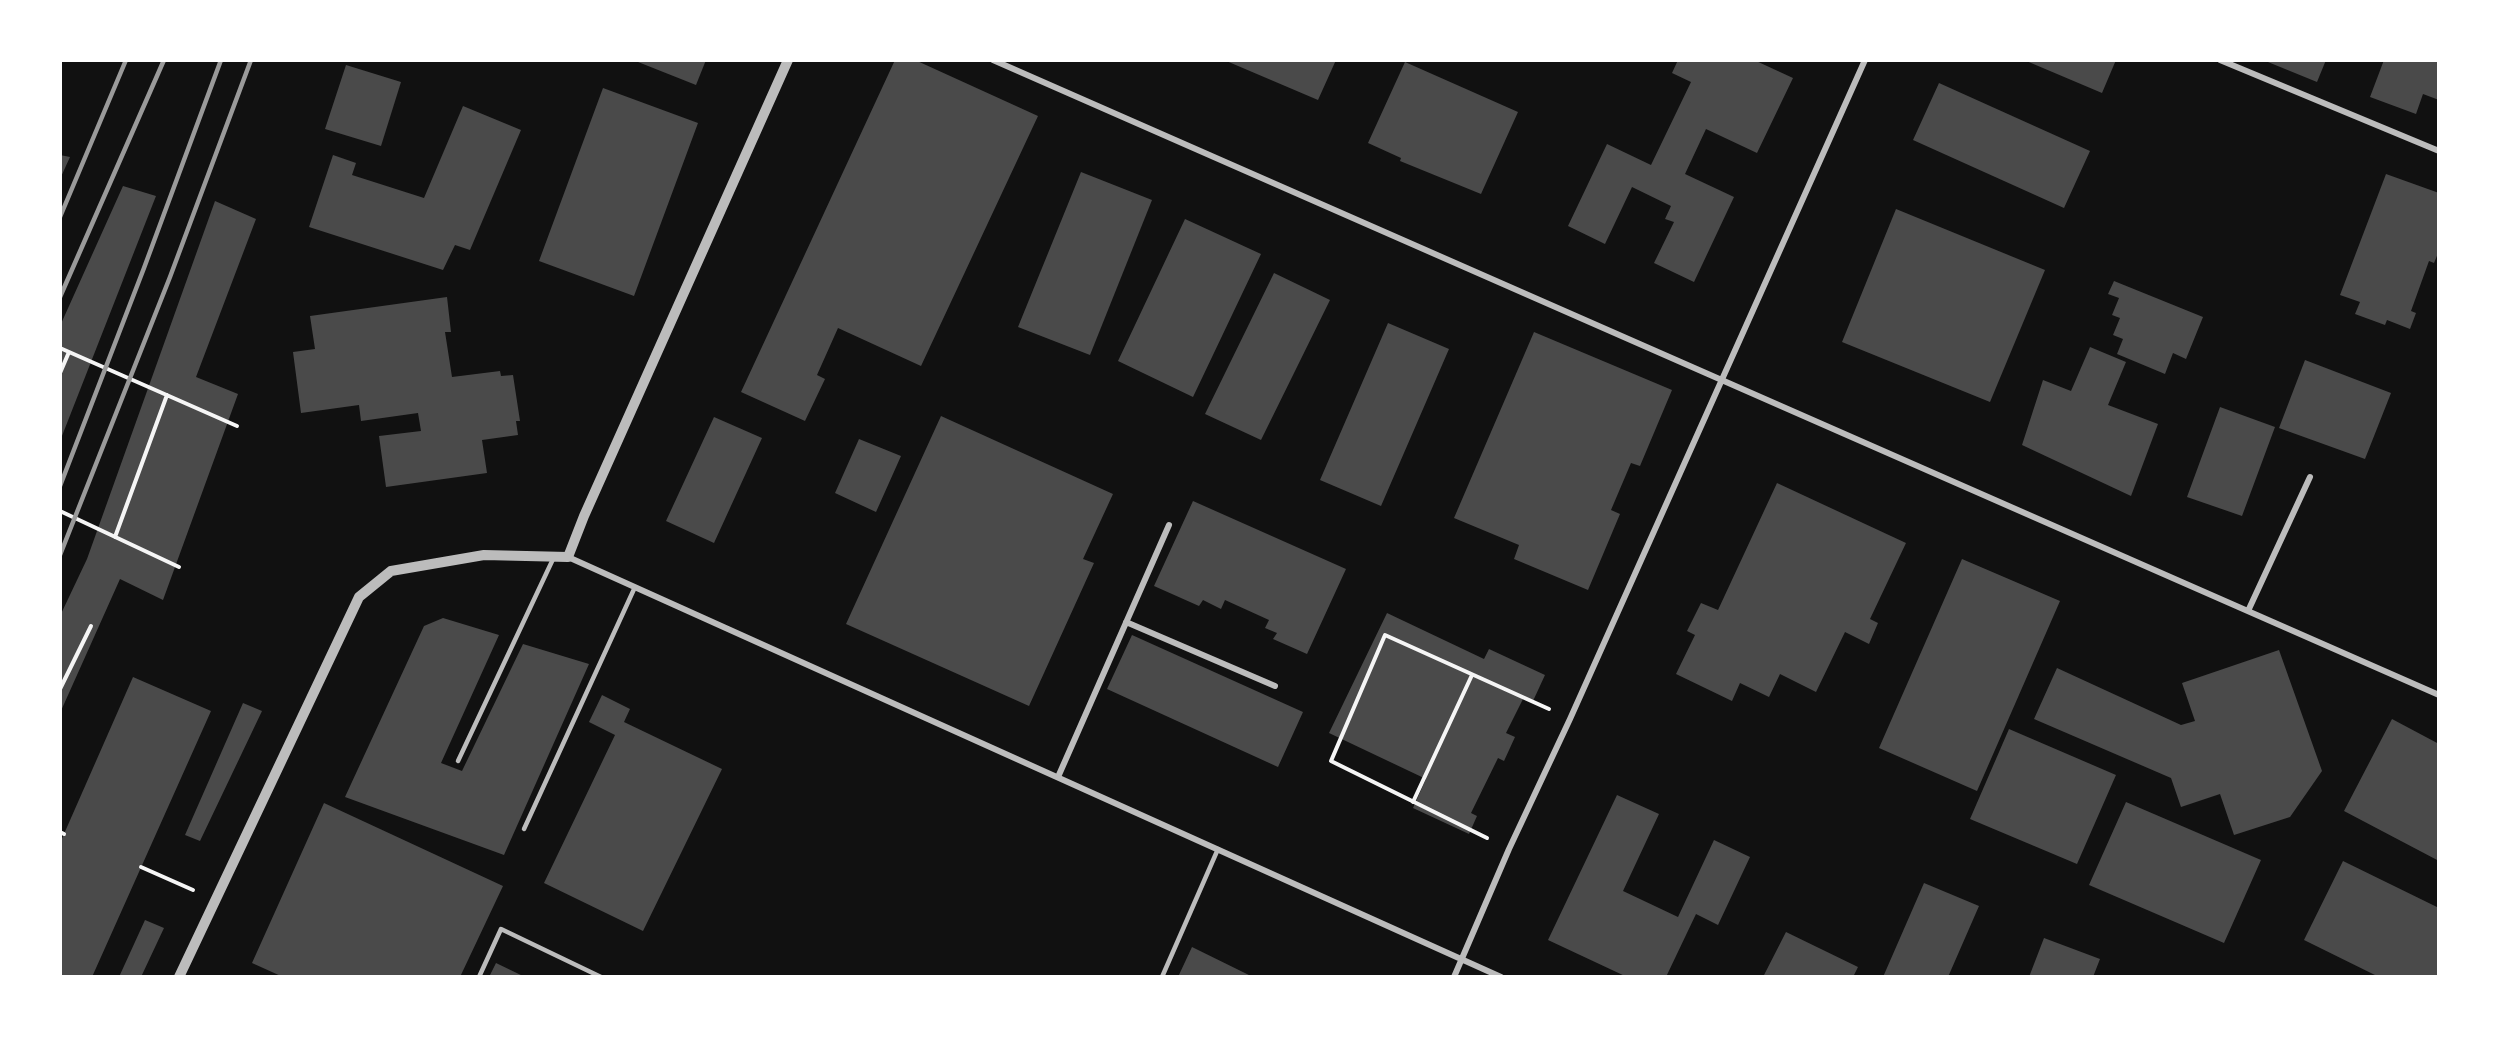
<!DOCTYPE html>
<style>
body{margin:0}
#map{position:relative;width:2499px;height:1037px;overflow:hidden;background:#111;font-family:"Noto Sans",sans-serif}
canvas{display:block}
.frame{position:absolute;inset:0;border:62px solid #fff;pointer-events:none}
</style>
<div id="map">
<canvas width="2499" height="1037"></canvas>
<div class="frame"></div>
</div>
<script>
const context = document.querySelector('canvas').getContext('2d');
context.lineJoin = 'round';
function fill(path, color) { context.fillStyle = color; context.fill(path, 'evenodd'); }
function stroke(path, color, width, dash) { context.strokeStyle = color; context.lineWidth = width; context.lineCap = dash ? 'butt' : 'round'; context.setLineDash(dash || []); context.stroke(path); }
fill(new Path2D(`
 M633 60H706L696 85Z
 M895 60H915L1038 116 921 366 838 328 817 375 825 379 805 421 741 392Z
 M1224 60H1336L1318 100Z
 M1678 60H1754L1793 78 1757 153 1706 129 1685 174 1734 197 1694 282 1654 263 1674 222 1665 219 1671 206 1632 187 1605 244 1568 226 1607 144 1651 165 1691 82 1672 73Z
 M2024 60H2116L2102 93Z
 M2263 60H2326L2317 82Z
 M2384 60H2439V100L2423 94 2416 114 2370 97Z
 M1405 62 1518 112 1481 194 1400 161 1401 158 1368 143Z
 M346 65 401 82 381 146 325 129Z
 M1939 83 2090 151 2064 208 1913 140Z
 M603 88 698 123 634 296 539 261Z
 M463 106 521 130 470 250 455 245 443 270 309 227 333 155 356 163 352 175 424 198Z
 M60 155 70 157 60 179Z
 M1081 172 1152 200 1090 355 1018 327Z
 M2386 174 2439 193V251L2434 263 2429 261 2411 311 2416 313 2410 329 2387 320 2385 325 2355 314 2360 302 2340 295Z
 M123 186 156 196 60 441V326Z
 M215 201 256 219 196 377 238 394 163 600 120 579 60 713V616L87 559Z
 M1896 209 2045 270 1990 402 1842 342Z
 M1185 219 1261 254 1193 397 1118 361Z
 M1274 273 1330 300 1261 440 1205 414Z
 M2114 281 2203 317 2186 359 2173 353 2165 374 2117 354 2123 339 2113 335 2120 318 2112 315 2119 298 2108 294Z
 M447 297 451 332H445L452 377 500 371 501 376 513 375 520 421H516L518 435 482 440 487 473 386 487 379 436 421 431 418 413 361 421 359 405 301 413 293 352 315 349 310 316Z
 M1388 323 1449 349 1381 506 1320 480Z
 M1534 332 1672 390 1640 466 1631 463 1611 510 1620 514 1588 590 1514 559 1519 545 1454 518Z
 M2090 347 2126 362 2108 405 2158 424 2131 496 2022 445 2043 380 2071 391Z
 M2305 360 2391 393 2365 459 2279 428Z
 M2220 407 2275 427 2242 516 2187 497Z
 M941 416 1113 494 1083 559 1094 563 1029 706 846 624Z
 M714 417 762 438 714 543 666 521Z
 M859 439 901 456 876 512 835 493Z
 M1777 483 1906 543 1870 619 1878 623 1869 644 1845 632 1816 692 1780 674 1769 697 1740 683 1732 701 1676 674 1695 635 1687 631 1701 603 1718 610Z
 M1193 501 1346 569 1307 654 1273 639 1277 633 1265 628 1269 620 1225 600 1221 609 1203 600 1199 606 1154 586Z
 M1962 559 2060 601 1977 791 1879 748Z
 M1387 613 1484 659 1489 649 1545 675 1533 701 1524 697 1506 733 1515 737 1504 761 1498 758 1471 813 1477 816 1469 834 1413 808 1426 779 1329 733Z
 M443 618 499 635 441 763 462 771 523 644 589 664 504 855 345 797 424 626Z
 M1132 635 1303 712 1278 767 1107 689Z
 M2279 650 2322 771 2290 817 2234 835 2220 794 2181 807 2171 778 2034 719 2057 668 2181 725 2195 721 2182 683Z
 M133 677 211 711 92 977H60V843Z
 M602 695 630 709 624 722 722 769 643 931 544 883 615 735 589 722Z
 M243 703 262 711 200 841 185 835Z
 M2392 719 2439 744V861L2344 811Z
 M2009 729 2116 775 2077 864 1970 819Z
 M1617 795 1659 814 1623 891 1678 917 1714 840 1750 857 1718 925 1696 914 1666 977H1627L1548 940Z
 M2126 802 2261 860 2224 943 2089 885Z
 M324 803 503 886 460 977H283L252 963Z
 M2343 861 2439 908V977H2379L2304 940Z
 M1924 883 1979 906 1948 977H1883Z
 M145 920 164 928 141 977H119Z
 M1786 932 1858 967 1853 977H1763Z
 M2044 938 2100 959 2093 977H2029Z
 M1192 947 1253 977H1178Z
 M496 963 525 977H489Z`), '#4a4a4a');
stroke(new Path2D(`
 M60 348 237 426
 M60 373 69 352
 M60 511 179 567
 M115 537 167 395
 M60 689 91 626
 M1413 802 1472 675
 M60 832 64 834
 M1487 838 1331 761 1385 635 1549 709
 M141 867 193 890`), '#f5f5f5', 4);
stroke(new Path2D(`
 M458 761 554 557
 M524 829 635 587
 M479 977 501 929 601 977
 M1162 977 1218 849`), '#bcbcbc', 4.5);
stroke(new Path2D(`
 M993 60 2439 695
 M2220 60 2439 151
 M568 557 1501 977
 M2248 611 2310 477
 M1126 622 1275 686
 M1058 777 1169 525
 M1454 977 1509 849 1570 719 1865 60`), '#bcbcbc', 6);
stroke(new Path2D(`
 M179 977 359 597 391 571 484 555 568 557 584 516 788 60`), '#bcbcbc', 10);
stroke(new Path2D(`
 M60 217 126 60
 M60 297 164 60
 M60 486 144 268 221 60
 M60 555 170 277 251 60`), '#9a9a9a', 4.5);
</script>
